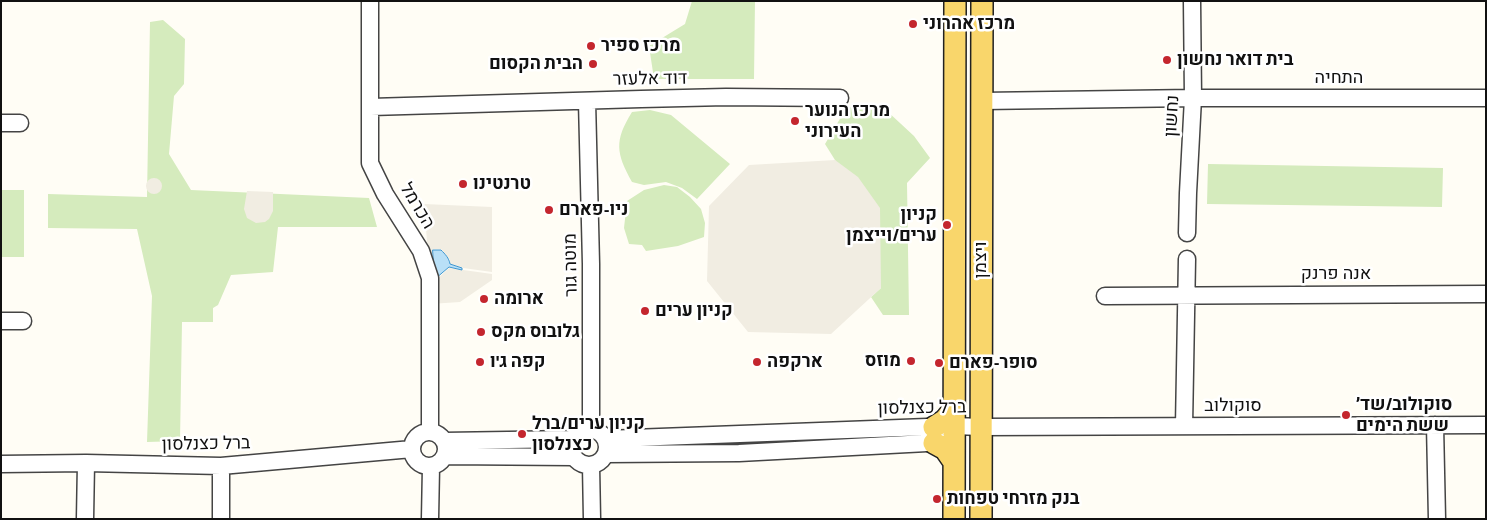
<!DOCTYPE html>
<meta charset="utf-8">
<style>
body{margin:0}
#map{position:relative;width:1487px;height:520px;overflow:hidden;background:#fffdf5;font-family:"Zilla Slab",serif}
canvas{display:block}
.frame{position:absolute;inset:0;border:2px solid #111;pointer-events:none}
</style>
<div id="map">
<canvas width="1487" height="520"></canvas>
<div class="frame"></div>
</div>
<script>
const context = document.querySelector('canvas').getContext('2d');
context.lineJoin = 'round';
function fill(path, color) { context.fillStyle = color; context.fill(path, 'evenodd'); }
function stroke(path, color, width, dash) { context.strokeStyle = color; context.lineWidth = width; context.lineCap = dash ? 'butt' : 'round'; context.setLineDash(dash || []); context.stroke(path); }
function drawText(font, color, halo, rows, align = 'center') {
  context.font = font + ' "Zilla Slab",Heebo,serif'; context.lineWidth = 5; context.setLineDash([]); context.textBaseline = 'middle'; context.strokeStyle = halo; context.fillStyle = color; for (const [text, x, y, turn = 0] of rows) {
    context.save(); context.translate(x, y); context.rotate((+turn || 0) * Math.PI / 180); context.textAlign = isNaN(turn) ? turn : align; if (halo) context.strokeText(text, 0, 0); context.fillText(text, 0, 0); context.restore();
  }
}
fill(new Path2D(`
 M692 1H755L754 79H654L649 46 685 24Z
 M163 20 185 39 184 84 174 96 169 154 191 190 369 198 377 227H278L273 272 231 275 218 305 213 308V322H182L180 441 147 442 152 296 137 229 48 228V194L147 197 150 22Z
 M847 107 887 111 914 136 930 158 907 183 909 315H883L871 297 881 288 835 160 825 144Z
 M650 110 671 115 730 164 697 199 682 188 666 182 644 185 632 182C616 153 614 141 632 112Z
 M1208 164 1443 168 1442 207 1207 204Z
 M664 185 677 187 690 197 701 209 705 223 704 237 678 246 646 251 642 245 629 244 624 228 627 201 644 190Z
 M1 190H24V257H1Z`), '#d5ebbd');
fill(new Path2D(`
 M835 160 858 177 880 208 881 288 831 334 748 332 707 281 709 206 749 165Z
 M146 186a8 8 0 1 1 16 0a8 8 0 1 1-16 0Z
 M247 191 273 192V211L269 219 265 222 256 223 247 218 244 209Z
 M424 204 492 207V272L463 268 450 264V260L441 249H433L436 280 449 268 492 274V280L460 302 430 304V278Z`), '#f1ede2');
const water = new Path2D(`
 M433 250H441C445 254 449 258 450 264L462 268V270L449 267 435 279Z`);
fill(water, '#b9e0f7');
stroke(water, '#3f96cf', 1);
const minor = new Path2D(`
 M370 1V163L385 194 421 251 430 278V432
 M587 101 591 264V428
 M982 101 1193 98H1486
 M371 107 641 99 726 97 840 98
 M1 123H20
 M1187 233 1188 193 1193 98 1192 1
 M1105 296 1486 294
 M1 321H23
 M1435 425 1437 519
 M1184 426 1187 259
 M571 447a18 18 0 1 1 36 0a18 18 0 1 1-36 0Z
 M412 449a17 17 0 1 1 34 0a17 17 0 1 1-34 0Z
 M606 439 954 426 981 427 1486 425
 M444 441 572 439
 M606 454 739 453 946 442
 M445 456 574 457
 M1 464 86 463 221 466 412 449
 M591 465 592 519
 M85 519 86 463
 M221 519V466
 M430 519 431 467`);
const major = new Path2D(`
 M934 427 945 420 954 409
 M934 443 945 449 954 462
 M954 519 955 1
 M981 519 982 1`);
stroke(minor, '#444', 19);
stroke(major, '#222', 24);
stroke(minor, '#fff', 16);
stroke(major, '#f9d66b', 21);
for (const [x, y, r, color] of [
 [913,24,5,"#c4262e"],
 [591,46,5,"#c4262e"],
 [1167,60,5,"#c4262e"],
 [593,64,5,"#c4262e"],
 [795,121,5,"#c4262e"],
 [463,184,5,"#c4262e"],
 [549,210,5,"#c4262e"],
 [947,225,5,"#c4262e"],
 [484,299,5,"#c4262e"],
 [645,311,5,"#c4262e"],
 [481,332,5,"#c4262e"],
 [911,361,5,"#c4262e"],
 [480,362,5,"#c4262e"],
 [757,362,5,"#c4262e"],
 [939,363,5,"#c4262e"],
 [1346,415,5,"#c4262e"],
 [522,434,5,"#c4262e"],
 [937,499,5,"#c4262e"]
]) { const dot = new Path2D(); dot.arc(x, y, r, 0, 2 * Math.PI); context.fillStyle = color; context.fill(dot); stroke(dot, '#fff', 2); }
drawText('bold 18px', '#111', '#fff', [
 ["מרכז אהרוני",923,24],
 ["מרכז ספיר",601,46],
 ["בית דואר נחשון",1177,60],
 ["הבית הקסום",583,64,"right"],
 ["מרכז הנוער",805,111],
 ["העירוני",805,132],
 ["טרנטינו",473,184],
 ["ניו-פארם",559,210],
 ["קניון",937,215,"right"],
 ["ערים/וייצמן",937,236,"right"],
 ["ארומה",494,299],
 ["קניון ערים",655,311],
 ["גלובוס מקס",491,332],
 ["מוזס",901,361,"right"],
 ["קפה ג'ו",490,362],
 ["ארקפה",767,362],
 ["סופר-פארם",949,363],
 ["סוקולוב/שד׳",1356,405],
 ["ששת הימים",1356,426],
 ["קניון ערים/ברל",532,424],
 ["כצנלסון",532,445],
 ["בנק מזרחי טפחות",947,499]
], 'left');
drawText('18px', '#111', '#fff', [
 ["התחיה",1339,78],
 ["דוד אלעזר",650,79,-1],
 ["נחשון",1172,116,-87],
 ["הכרמל",417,206,59],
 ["ויצמן",981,260,-90],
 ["מוטה גור",571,265,-91],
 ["אנה פרנק",1336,274],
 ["סוקולוב",1233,406],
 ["ברל כצנלסון",922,408,-1],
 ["ברל כצנלסון",206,444,-1]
]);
</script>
